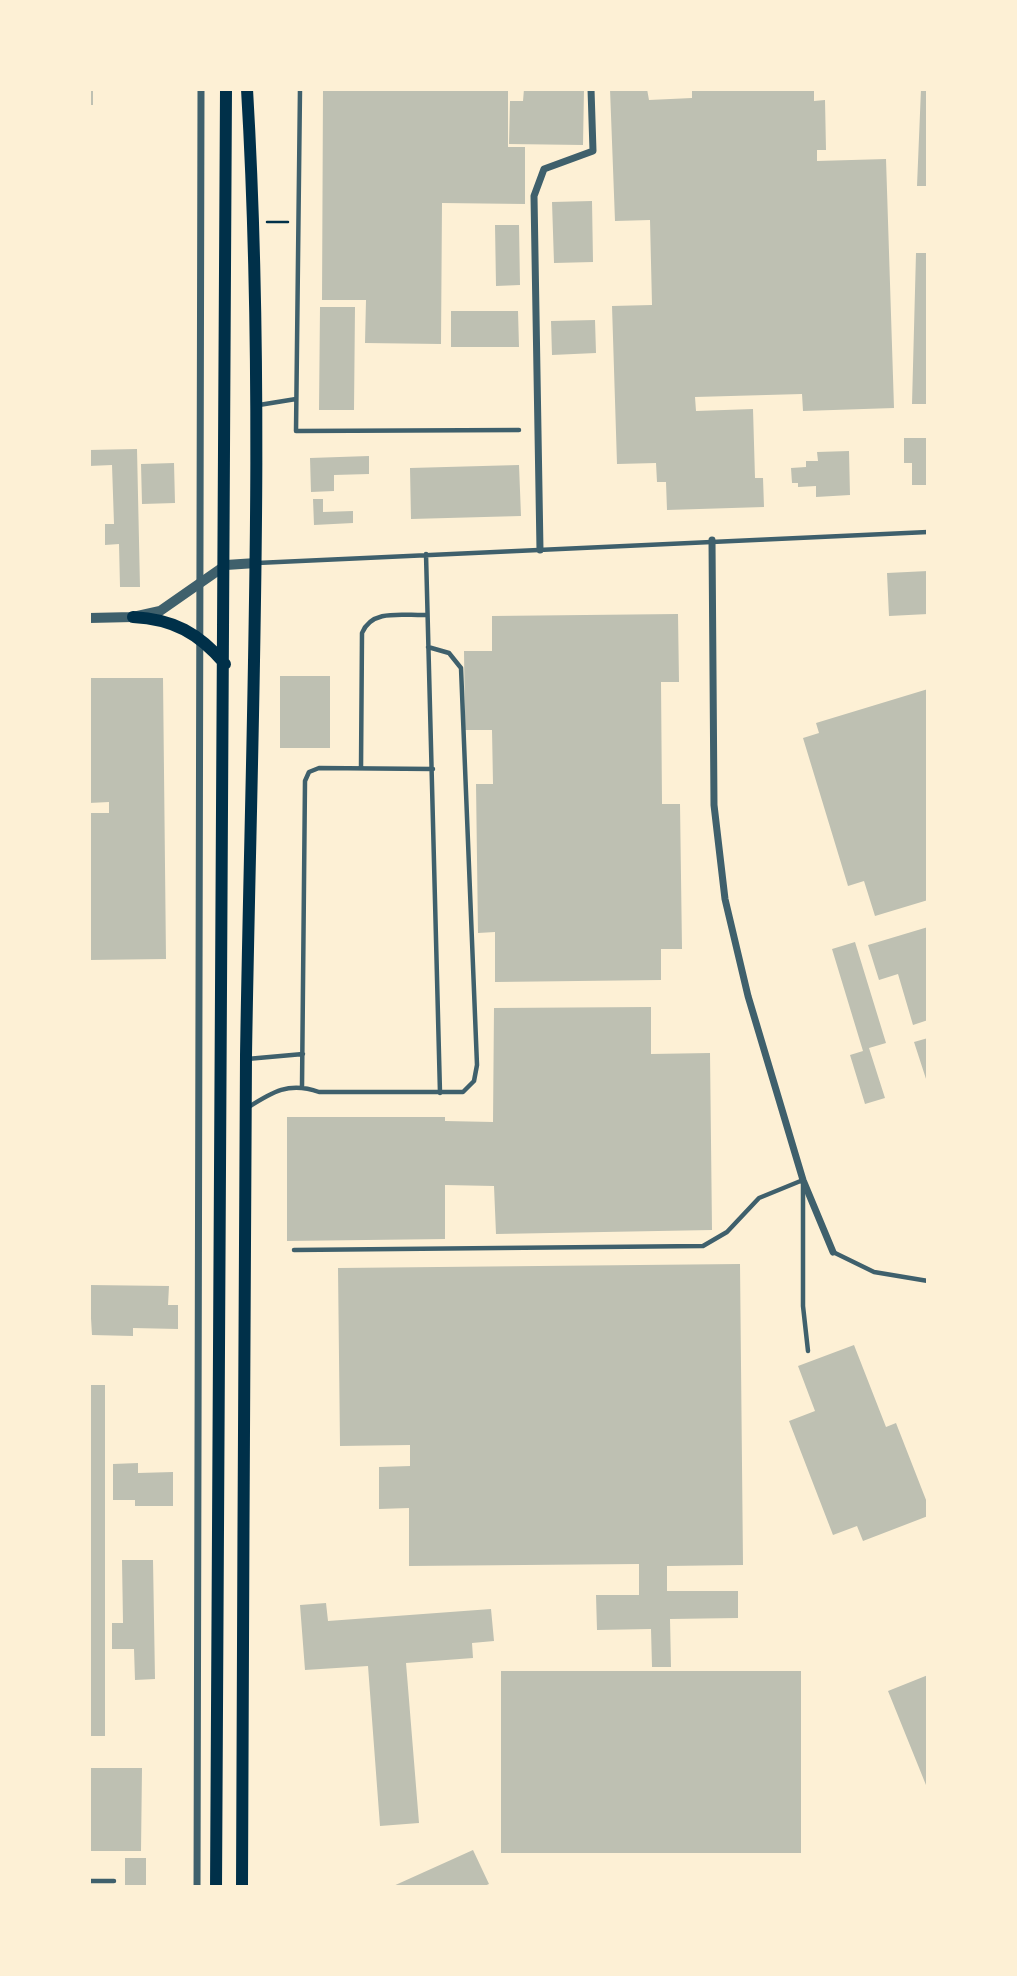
<!DOCTYPE html>
<style>
body{margin:0}
#map{position:relative;width:1017px;height:1976px;overflow:hidden;background:#fdf0d5;font-family:"Fira Sans Condensed",sans-serif}
canvas{display:block}
.frame{position:absolute;inset:0;border:91px solid #fdf0d5;pointer-events:none}
</style>
<div id="map">
<canvas width="1017" height="1976"></canvas>
<div class="frame"></div>
</div>
<script>
const context = document.querySelector('canvas').getContext('2d');
context.lineJoin = 'round';
function fill(path, color) { context.fillStyle = color; context.fill(path, 'evenodd'); }
function stroke(path, color, width, dash) { context.strokeStyle = color; context.lineWidth = width; context.lineCap = dash ? 'butt' : 'round'; context.setLineDash(dash || []); context.stroke(path); }
fill(new Path2D(`
 M89 89H93V105H89Z
 M323 89H508V147H525V204L442 203 441 344 365 343 366 300H322Z
 M524 89H584L583 145 509 144 510 101H523Z
 M610 89H647L649 100 692 98V89H814V101L825 100 826 150H817V161L886 159 894 408 803 411 802 394 695 397 696 411 753 409 755 478H763L764 507 667 510 666 482H657L656 463 617 464 612 306 652 305 650 220 615 221Z
 M921 89H928V186H917Z
 M592 201 593 262 554 263 552 202Z
 M495 225H519L520 285 496 286Z
 M916 253H928V404H912Z
 M320 307H355L354 410H319Z
 M451 311H518L519 347H451Z
 M595 320 596 353 552 355 551 321Z
 M904 438H928V485H912V463H904Z
 M137 449 140 587H120L119 544 105 545V524H114L112 465 89 466V450Z
 M849 451 850 495 816 497V486L798 487V483H792L791 468 806 467V461H818L817 452Z
 M369 456V474L334 475V491L311 492 310 458Z
 M174 463 175 503 142 504 141 464Z
 M519 465 521 516 411 519 410 468Z
 M313 499H323V512L353 511V523L314 525Z
 M928 571V614L889 616 887 573Z
 M678 614 679 682H661L662 804H680L682 949H661V980L495 982V932L478 933 476 784H493L492 730H465L464 651H492V616Z
 M280 676H330V748H280Z
 M89 678H163L166 959 89 960V813H109V802L89 803Z
 M928 689V900L875 916 864 881 848 886 803 738 819 733 816 723Z
 M928 927V1020L913 1025 898 974 879 980 868 945Z
 M855 942 886 1043 869 1048 885 1098 865 1104 850 1055 863 1051 832 949Z
 M651 1007V1054L710 1053 712 1230 496 1234 494 1186 445 1185V1239L287 1241V1117H445V1121L493 1122 494 1008Z
 M928 1038V1082H927L914 1042Z
 M740 1264 743 1565 667 1566V1591H738V1618L670 1619 671 1667H652L651 1629 597 1630 596 1595H639V1564L409 1566V1508L379 1509V1467L410 1466V1445L340 1446 338 1268Z
 M89 1285 169 1286 168 1305H178V1329L133 1328V1336L92 1335Z
 M854 1345 886 1427 896 1423 928 1505V1516L863 1541 857 1526 833 1535 789 1421 815 1411 798 1366Z
 M89 1385H105V1736H89Z
 M138 1463V1473L173 1472V1506H135V1500H113V1464Z
 M122 1560H153L155 1679 135 1680 134 1649H112V1623H123Z
 M326 1603 328 1621 491 1609 494 1641 472 1643 473 1658 406 1663 419 1823 380 1826 368 1666 305 1670 300 1605Z
 M501 1671H801V1853H501Z
 M928 1675V1790L888 1691Z
 M89 1768H142L141 1851H89Z
 M473 1850 489 1884 482 1887H391Z
 M125 1858H146V1887H125Z`), '#bec0b2');
stroke(new Path2D(`
 M267 222H288`), '#003049', 2.5);
stroke(new Path2D(`
 M300 89 296 431 519 430
 M259 405 296 399
 M426 554 440 1093
 M257 563 928 532
 M361 768 362 633C372 608 404 616 427 615
 M247 1059 303 1054
 M302 1086 305 781 309 772 319 768 433 769
 M247 1108C272 1092 289 1081 319 1092H463L474 1081 477 1065 461 668 449 653 428 647
 M294 1250 703 1246 727 1232 759 1198 803 1180V1306L808 1351
 M833 1252 874 1272 928 1281
 M89 1881H114`), '#3f606c', 4.5);
stroke(new Path2D(`
 M712 540 714 805 725 899 748 996 803 1180 833 1252
 M540 550 534 196 544 169 593 151 591 89
 M197 1887 201 89`), '#3f606c', 7);
stroke(new Path2D(`
 M89 618 133 617 160 611 226 565 256 563`), '#3f606c', 10);
stroke(new Path2D(`
 M133 617C173 619 199 633 225 664
 M216 1887 226 89
 M242 1887C244 1610 243 1333 246 1056 251 734 266 411 247 89`), '#003049', 12);
</script>
